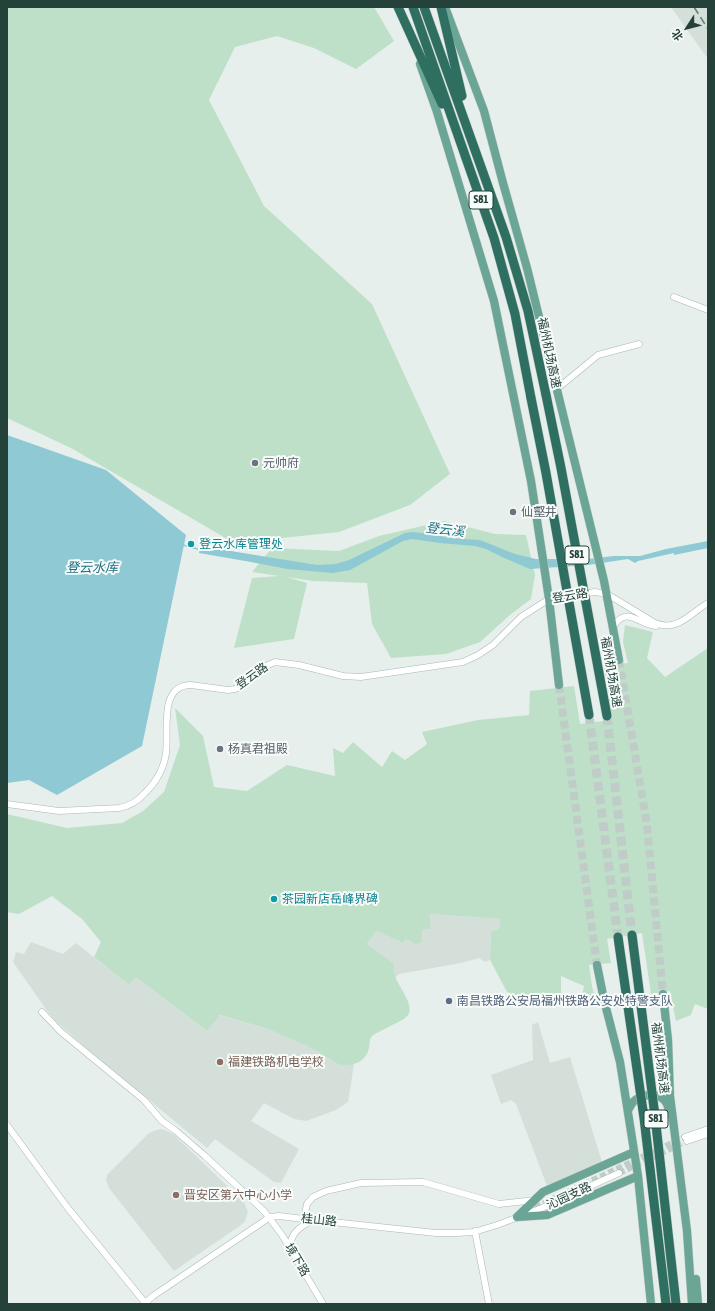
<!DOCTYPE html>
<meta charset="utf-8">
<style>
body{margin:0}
#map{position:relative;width:715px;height:1311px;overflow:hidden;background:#e6efeb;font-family:"Asap Condensed","Noto Sans SC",sans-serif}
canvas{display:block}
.frame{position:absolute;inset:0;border:8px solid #24423a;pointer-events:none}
.north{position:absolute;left:667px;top:8px;width:40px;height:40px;-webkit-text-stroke:3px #f7fbf9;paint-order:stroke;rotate:234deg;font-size:11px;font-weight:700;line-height:16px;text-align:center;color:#24423a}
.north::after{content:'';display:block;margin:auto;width:14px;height:18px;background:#24423a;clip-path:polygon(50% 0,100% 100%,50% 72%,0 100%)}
</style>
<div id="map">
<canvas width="715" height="1311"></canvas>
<div class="frame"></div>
<div class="north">北</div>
</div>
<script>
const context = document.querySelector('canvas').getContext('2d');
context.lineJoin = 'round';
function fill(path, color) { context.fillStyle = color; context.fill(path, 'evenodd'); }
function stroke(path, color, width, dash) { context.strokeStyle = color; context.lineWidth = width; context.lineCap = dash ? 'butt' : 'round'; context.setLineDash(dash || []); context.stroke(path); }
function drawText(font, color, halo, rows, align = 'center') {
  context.font = font + ' "Asap Condensed","Noto Sans SC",sans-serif'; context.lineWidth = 4; context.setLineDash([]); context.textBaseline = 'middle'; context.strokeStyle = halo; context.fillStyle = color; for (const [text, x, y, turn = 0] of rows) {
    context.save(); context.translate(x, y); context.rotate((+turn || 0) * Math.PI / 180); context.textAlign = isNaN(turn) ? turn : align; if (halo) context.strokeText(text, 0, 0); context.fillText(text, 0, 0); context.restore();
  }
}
fill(new Path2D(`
 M671 7H708V59Z
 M430 914 500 919 499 929 491 931 490 960 485 962 479 958 461 963 399 974 395 978 393 968 367 944 376 931 403 943 406 939 415 944 422 940V930L429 929Z
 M31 942 63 954 76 943 129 985 136 977 207 1031 219 1015 268 1029 307 1046 338 1064H354L348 1102 336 1110 306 1121 294 1119 264 1103 251 1121 299 1149 281 1183 274 1182 215 1139 207 1148 84 1046 57 1022 48 1012 13 962 16 952 24 954Z
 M538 1022 550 1063 570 1057 602 1162 547 1186 516 1104 511 1100 501 1104 491 1075 533 1060 532 1025Z
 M162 1129 173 1134 244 1202 248 1212 245 1221 241 1225 174 1271 109 1188 106 1180 107 1175 149 1133 156 1130Z`), '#d4dfda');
fill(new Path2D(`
 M7 7H374L394 41 356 69 314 48 277 36 235 47 209 100 264 206 372 304 450 474 410 505 339 532 234 543 71 448 7 418Z
 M444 521 495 534 526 535 535 575 531 599 510 615 480 642 446 654 391 658 372 624 367 583 313 581 287 577 307 583 294 639 234 648 252 578 279 576 252 572 272 548 339 551 379 536Z
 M625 625 653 632 647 658 665 677 708 648V1009L695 1004 691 1015 676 1021 670 991 651 994 642 933 607 939 611 963 589 965 592 986 596 1001 581 1003 584 986 561 976V1001L539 1003 507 992 490 960 491 931 499 929 500 919 430 914V929L422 930V940L421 943 415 944 406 939 403 943 376 931 367 944 394 964C389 982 423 1007 404 1019L373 1035C369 1039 370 1043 369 1048 366 1063 351 1067 338 1064L307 1046 268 1029 220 1015 207 1031 136 977 129 985 94 957 101 942 82 919 52 896 19 914 7 912V814L67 828 122 823 143 811 164 792 180 745 175 708 203 736 214 787 247 791 287 765 335 776 333 748 343 753 353 742 382 767 392 751 405 760 427 744 422 732 478 720 529 715 530 691 574 686 580 724 612 720 604 665 628 663 623 642Z`), '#bfe0c8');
fill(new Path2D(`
 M7 435 106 470 186 535 142 746 57 795 29 780 7 783Z
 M412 532 432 534 448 538 480 540 515 554 536 559H588L614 556H640L666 549 708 541V548L674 555V553L638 561 635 563 628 559 588 565 530 569 502 557 486 549 475 546 440 543 412 539 403 541 350 570 333 573 287 569 251 562 199 553 200 547H206L317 565 336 564 349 560 405 533Z`), '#8ec9d4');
stroke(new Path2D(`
 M183 545 201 550`), '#8ec9d4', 1.5);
stroke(new Path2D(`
 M619 1173 687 1141
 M527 1211 685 1137`), '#bfccc8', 6, [6, 3]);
stroke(new Path2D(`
 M619 660 647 825 663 994
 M559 685 597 965`), '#bfccc8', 8, [8, 4]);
stroke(new Path2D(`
 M589 715 618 937
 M607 716 632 935`), '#bfccc8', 9, [9, 4.5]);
const minor = new Path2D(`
 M674 297 708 310
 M558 388 598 355 639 344
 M613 627C627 605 637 624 656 626
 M7 804 59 811 119 808C130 806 138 801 145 793 156 782 164 768 166 753 169 732 158 685 191 685L228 690 235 689 245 684 261 668 275 662 299 665 343 676 361 677 463 662 478 655 493 645 521 617 549 599 595 592 607 594 655 623C678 632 689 614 708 603
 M42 1012 61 1032 144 1100 162 1121 176 1131 205 1156 264 1211 282 1235 323 1304
 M7 1125 67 1207 146 1304
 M685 1137 708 1129
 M687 1141 708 1134
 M304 1219 307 1204 313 1197 326 1191 361 1183 423 1182 499 1204 535 1200
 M475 1231 489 1304
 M290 1249C290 1233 300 1226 314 1220
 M144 1304 153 1296 270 1217 279 1216 304 1219 436 1233H457L474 1232 497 1225 542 1208 619 1173`);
const major = new Path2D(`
 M445 7 484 111 503 183 527 268 604 581 619 660
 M420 64 437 112 494 301 531 481 549 599 559 685
 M597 965 604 1000 620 1062 638 1176 651 1304
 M663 994 668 1040 670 1096 687 1231 692 1304
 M628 1111C629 1108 631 1105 633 1102 640 1095 656 1092 663 1099 667 1102 668 1106 669 1110
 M517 1217 543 1192 634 1152
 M517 1217 547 1215 638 1176
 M696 1279 698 1304`);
const highway = new Path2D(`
 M398 7 442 104
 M413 7 494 238 515 314 531 398
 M424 7 506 237 528 311 546 395
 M441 7 462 96`);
stroke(minor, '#a8b8b2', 7);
stroke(major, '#c2cac8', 9);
stroke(highway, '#c2cac8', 10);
stroke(minor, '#fff', 6);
stroke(major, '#6aa596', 8);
stroke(highway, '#2f6f62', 9);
stroke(new Path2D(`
 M694 7 708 29`), '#5f7d75', 1.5, [8, 4]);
const highwayBridge = new Path2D(`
 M546 395 561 468 607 716
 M531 398 546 473 589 715
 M632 935 655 1116 676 1304
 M618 937 644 1118 666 1304`);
stroke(highwayBridge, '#c2cac8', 10, []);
stroke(highwayBridge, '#2f6f62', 9);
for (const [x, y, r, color] of [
 [255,463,4,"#6b7280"],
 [513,512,4,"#6b7280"],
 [191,544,4,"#0f9aa8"],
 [220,749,4,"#6b7280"],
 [274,899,4,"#0f9aa8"],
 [449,1001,4,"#5c6f8a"],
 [220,1062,4,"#8d6e63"],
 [176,1195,4,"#8d6e63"]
]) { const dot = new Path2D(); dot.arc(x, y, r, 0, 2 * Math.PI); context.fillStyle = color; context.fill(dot); stroke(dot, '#f7fbf9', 1.5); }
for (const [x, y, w] of [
 [481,200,24],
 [577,555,24],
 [656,1119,24]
]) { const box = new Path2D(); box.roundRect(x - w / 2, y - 9, w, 18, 3); context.fillStyle = '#f7fbf9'; context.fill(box); stroke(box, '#24423a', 1); }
drawText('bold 11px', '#24423a', null, [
 ["S81",481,200],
 ["S81",577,555],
 ["S81",656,1119]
]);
drawText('12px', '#24423a', '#f7fbf9', [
 ["福州机场高速",549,353,78],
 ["登云路",570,596,-10],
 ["福州机场高速",611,672,80],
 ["登云路",252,676,-35],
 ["福州机场高速",660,1058,83],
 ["沁园支路",569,1196,-25],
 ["桂山路",319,1220,6],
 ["境下路",297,1260,59]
]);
drawText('12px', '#5b616d', '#f7fbf9', [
 ["元帅府",263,463],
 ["仙壑井",521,512],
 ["杨真君祖殿",228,749]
], 'left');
drawText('12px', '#0d838f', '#f7fbf9', [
 ["登云水库管理处",199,544],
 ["茶园新店岳峰界碑",282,899]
], 'left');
drawText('12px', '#4e5e75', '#f7fbf9', [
 ["南昌铁路公安局福州铁路公安处特警支队",457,1001]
], 'left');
drawText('12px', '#785e54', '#f7fbf9', [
 ["福建铁路机电学校",228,1062],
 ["晋安区第六中心小学",184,1195]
], 'left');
drawText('italic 13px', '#1c6f80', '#f7fbf9', [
 ["登云溪",445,530,7],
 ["登云水库",92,568]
]);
</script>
